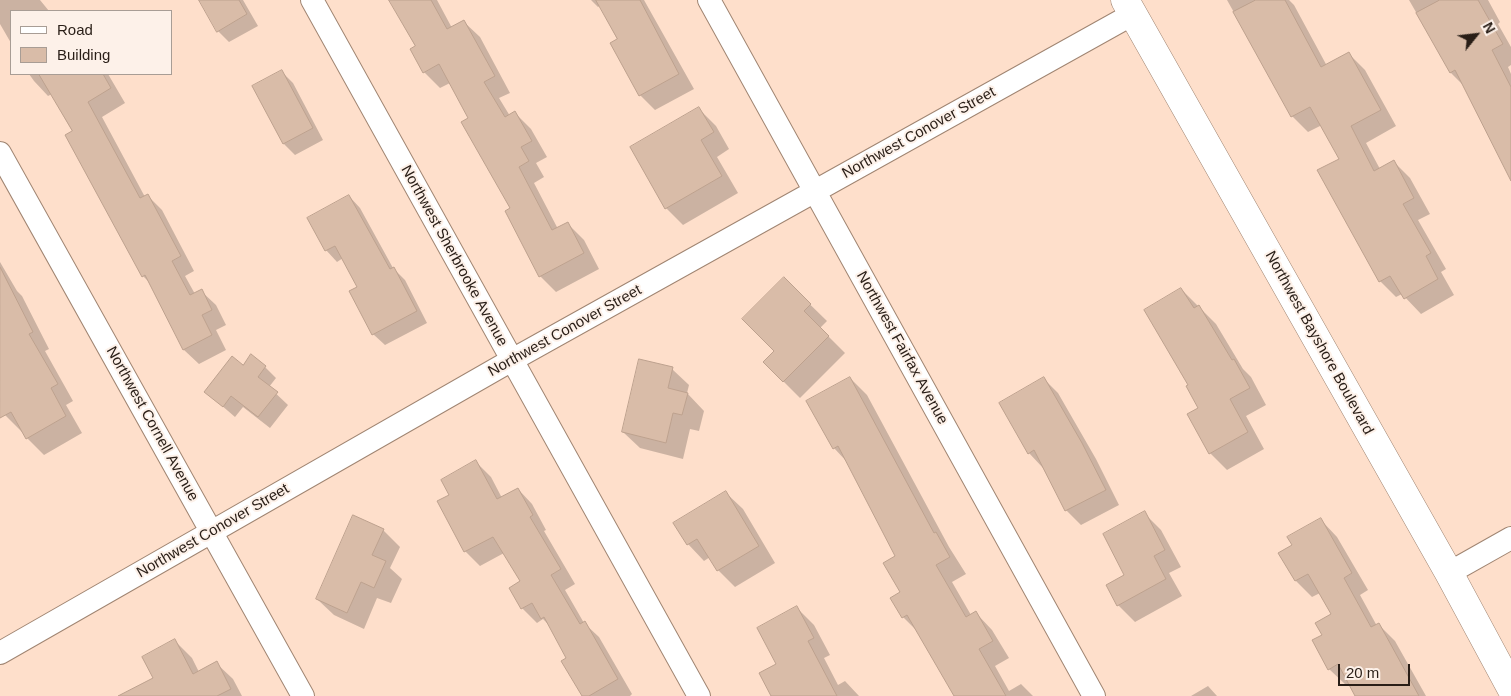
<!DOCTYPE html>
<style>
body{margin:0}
#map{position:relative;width:1511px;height:696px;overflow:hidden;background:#fedfcb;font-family:Helvetica,sans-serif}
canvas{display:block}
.legend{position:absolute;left:10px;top:10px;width:162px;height:65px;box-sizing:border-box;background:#fdf1e9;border:1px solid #a89d95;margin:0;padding:6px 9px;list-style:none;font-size:15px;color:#291e17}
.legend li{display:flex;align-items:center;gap:10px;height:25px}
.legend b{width:25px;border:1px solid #a89d95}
.north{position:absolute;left:1451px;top:10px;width:50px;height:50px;-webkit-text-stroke:4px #fdf1e9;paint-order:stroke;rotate:61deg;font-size:14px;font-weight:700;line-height:20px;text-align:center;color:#291e17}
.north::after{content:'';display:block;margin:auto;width:18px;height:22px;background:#291e17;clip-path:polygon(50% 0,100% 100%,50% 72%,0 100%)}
.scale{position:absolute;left:1338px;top:664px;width:72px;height:22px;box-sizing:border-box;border:2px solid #291e17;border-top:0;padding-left:6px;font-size:15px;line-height:18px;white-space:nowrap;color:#291e17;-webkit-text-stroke:4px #fdf1e9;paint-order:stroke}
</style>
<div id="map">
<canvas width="1511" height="696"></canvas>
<ul class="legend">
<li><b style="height:6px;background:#fff"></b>Road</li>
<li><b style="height:14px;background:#d9bca8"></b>Building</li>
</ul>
<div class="north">N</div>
<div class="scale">20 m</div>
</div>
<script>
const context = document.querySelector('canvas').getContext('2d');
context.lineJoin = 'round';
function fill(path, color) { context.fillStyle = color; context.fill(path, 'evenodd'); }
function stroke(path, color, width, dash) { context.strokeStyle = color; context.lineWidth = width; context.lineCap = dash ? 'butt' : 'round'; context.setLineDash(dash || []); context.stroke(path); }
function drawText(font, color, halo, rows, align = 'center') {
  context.font = font + ' Helvetica,sans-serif'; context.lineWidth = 4; context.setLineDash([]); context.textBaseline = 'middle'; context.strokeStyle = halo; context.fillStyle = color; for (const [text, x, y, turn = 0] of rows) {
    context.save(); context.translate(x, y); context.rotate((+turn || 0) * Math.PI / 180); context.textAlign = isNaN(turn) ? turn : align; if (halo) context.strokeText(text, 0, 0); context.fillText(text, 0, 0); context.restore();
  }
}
fill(new Path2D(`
 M0 0H40L49 11H11V43L0 24Z
 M200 0H243L258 26 229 42 218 31Z
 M390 0H437L452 28 464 22 480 37 510 93 499 98 510 116 515 113 531 129 547 157 536 163 544 177 534 183 558 229 568 224 584 240 599 269 556 292 540 276 512 208 469 118 450 83 440 88 424 72 417 47Z
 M591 0H644L694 89 655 110 640 95 619 40 601 5 598 7Z
 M1227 0H1289L1294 5 1327 66 1349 54 1365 70 1396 126 1366 143 1380 169 1394 162 1410 178 1430 214 1418 220 1446 269 1441 272 1454 295 1421 314 1402 294 1396 297 1380 281 1340 160 1322 125 1308 132 1292 116Z
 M1409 0H1488L1500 22 1498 24 1511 47V65L1508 67 1511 74V177L1464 86 1451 73Z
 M282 72 293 83 323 140 295 155 284 144 254 86Z
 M29 74H108L125 103 102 117 145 197 147 195 162 210 194 271 185 276 195 294 201 291 216 305 226 325 216 330 226 350 199 364 184 350 150 283 143 276 74 132 52 94 48 96 34 81Z
 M699 109 716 126 729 149 717 157 738 193 683 225 666 208Z
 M349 196 360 208 393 268 405 280 427 323 385 345 373 334 358 287 343 258 337 262 326 250Z
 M0 262 17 291 22 296 49 349 45 351 73 401 66 405 82 433 44 455 27 438 23 431 22 432 5 415 0 406Z
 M784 279 827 321 820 328 845 353 800 398 764 362 775 351Z
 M1181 289 1216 324 1243 369 1251 377 1266 405 1246 416 1264 449 1227 470 1210 453 1200 408 1189 385Z
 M243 366 265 367 276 378 269 387 288 405 270 428 243 407 235 417 206 392Z
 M672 369 689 385 687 393 704 411 699 431 690 429 683 459 640 448 623 432Z
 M850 378 867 395 949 547 966 574 952 582 971 615 976 613 992 630 1009 658 995 666 1009 691 1021 684 1033 696H955L919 633 903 617 897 556 847 462 834 448Z
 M1044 379 1058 393 1096 459 1119 505 1081 525 1066 510 1043 468 1029 453Z
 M476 462 491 477 502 498 518 489 532 504 546 530 544 531 575 584 565 590 584 623 599 637 632 694 630 696H583L568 658 550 626 543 619 537 623 522 608 511 588 522 582 504 553 480 566 465 551 450 495Z
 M726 493 743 509 775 563 735 587 718 570 710 557 704 561 688 544Z
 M1144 513 1161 530 1181 567 1169 573 1182 596 1135 622 1118 605Z
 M1321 520 1337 537 1368 590 1360 595 1377 626 1379 625 1395 641 1426 696H1357L1350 683 1346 685 1329 669 1323 635 1333 614 1320 593 1312 597 1296 581 1293 546Z
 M383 530 400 547 390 568 402 579 391 603 377 598 364 629 334 615 317 599Z
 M797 608 814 625 830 655 824 658 838 685 845 681 859 696H773L778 664Z
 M175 641 192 658 199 672 216 663 233 679 242 696H151L155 678Z
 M1208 686 1217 696H1191Z`), '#0003');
const building = new Path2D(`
 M199 0H239L247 14 217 32Z
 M389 0H431L447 29 464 20 495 76 484 82 505 117 515 111 532 141 521 147 529 161 519 167 552 230 568 222 584 253 539 277 505 211 510 208 461 122 468 118 439 64 423 73 410 49 415 46Z
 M596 0H640L679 74 639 96 610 43 617 39Z
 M1256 0H1285L1321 67 1349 52 1381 110 1351 126 1374 171 1394 160 1414 198 1403 204 1431 253 1426 256 1438 279 1404 299 1390 276 1379 282 1317 170 1339 159 1310 107 1291 117 1233 12Z
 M1440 0H1478L1503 44 1492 50 1511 87V181L1455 70 1450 73 1416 13Z
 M282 70 313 128 283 144 252 86Z
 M39 74H103L111 88 88 102 140 198 148 194 181 256 172 261 190 295 202 289 212 310 202 315 212 335 183 350 145 275 142 277 65 135 72 131Z
 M699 107 714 132 701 140 722 176 665 209 630 147Z
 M349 195 390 269 394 267 417 311 372 335 349 291 357 287 335 246 325 251 307 218Z
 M0 267 33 332 29 334 58 384 51 388 66 416 26 439 11 412 0 418Z
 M784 277 811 304 804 311 829 336 783 382 763 362 774 351 742 319Z
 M1181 288 1194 308 1199 305 1232 360 1234 359 1250 388 1230 399 1248 432 1209 454 1187 414 1198 408 1186 386 1188 385 1144 310Z
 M251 354 266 366 258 377 278 392 258 417 231 396 223 407 204 392 232 356 243 365Z
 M639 359 673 367 668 388 688 393 682 415 673 413 666 443 622 432Z
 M850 377 934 533 936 532 950 557 936 565 966 617 976 611 993 641 979 649 1006 696H954L907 615 902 618 890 598 900 592 883 563 895 556 838 446 833 449 806 401Z
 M1044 377 1082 443 1106 490 1065 511 1034 450 1028 454 999 403Z
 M476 460 497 499 518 488 533 515 530 517 561 569 551 575 580 624 585 621 618 679 589 696H582L561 661 566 658 544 617 541 619 532 603 521 609 509 588 520 581 493 537 464 552 437 501 449 495 441 480Z
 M726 491 759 546 717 571 697 539 687 545 673 523Z
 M1145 511 1165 550 1154 556 1166 579 1117 606 1106 585 1124 575 1103 534Z
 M353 515 384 529 372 555 386 561 374 588 361 582 347 613 316 599Z
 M1321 518 1352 573 1344 578 1371 627 1379 623 1419 696H1355L1338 664 1328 670 1312 640 1322 635 1315 623 1331 614 1308 574 1295 581 1278 553 1292 545 1287 537Z
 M797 606 814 638 808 641 837 696H771L759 673 776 664 757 628Z
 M175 639 193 674 217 661 231 689 217 696H118L153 678 142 657Z`);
fill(building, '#d9bca8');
stroke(building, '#bda18e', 1);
const street = new Path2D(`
 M312 0 699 696
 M709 0 1094 696
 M0 153 303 696
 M1449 573 1511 538
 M0 653 512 360 1133 14`);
const secondary = new Path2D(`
 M1125 0 1449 573 1511 688`);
stroke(street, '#a08572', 24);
stroke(secondary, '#a08572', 29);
stroke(street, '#fff', 22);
stroke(secondary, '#fff', 28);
drawText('15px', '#291e17', '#fdf1e9', [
 ["Northwest Conover Street",919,133,-29],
 ["Northwest Sherbrooke Avenue",454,256,61],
 ["Northwest Conover Street",565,331,-29],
 ["Northwest Bayshore Boulevard",1319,343,61],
 ["Northwest Fairfax Avenue",902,348,61],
 ["Northwest Cornell Avenue",152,424,61],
 ["Northwest Conover Street",213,531,-30]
]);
</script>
